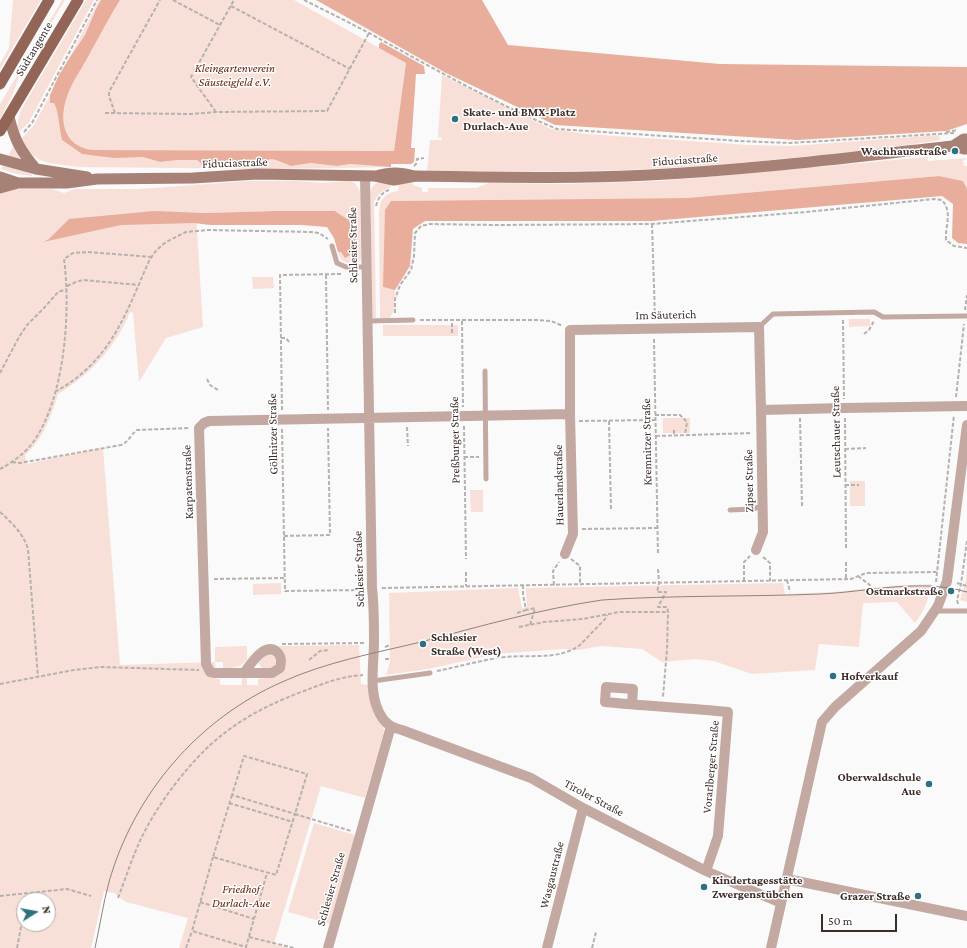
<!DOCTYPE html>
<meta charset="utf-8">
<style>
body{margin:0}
#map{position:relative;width:967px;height:948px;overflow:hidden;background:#fafafa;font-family:"Crimson Pro",serif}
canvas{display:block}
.north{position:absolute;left:16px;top:892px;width:40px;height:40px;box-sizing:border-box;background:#fff;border:1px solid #b1aba9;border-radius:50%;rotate:79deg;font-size:11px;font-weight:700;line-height:16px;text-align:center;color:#3d2d29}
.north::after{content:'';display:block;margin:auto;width:14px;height:18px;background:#2d7181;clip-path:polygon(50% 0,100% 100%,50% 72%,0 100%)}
.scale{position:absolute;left:821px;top:914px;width:76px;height:18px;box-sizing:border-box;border:2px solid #3d2d29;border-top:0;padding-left:5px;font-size:12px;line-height:14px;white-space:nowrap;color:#3d2d29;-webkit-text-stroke:3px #fff;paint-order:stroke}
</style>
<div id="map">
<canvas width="967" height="948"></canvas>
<div class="north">N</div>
<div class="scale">50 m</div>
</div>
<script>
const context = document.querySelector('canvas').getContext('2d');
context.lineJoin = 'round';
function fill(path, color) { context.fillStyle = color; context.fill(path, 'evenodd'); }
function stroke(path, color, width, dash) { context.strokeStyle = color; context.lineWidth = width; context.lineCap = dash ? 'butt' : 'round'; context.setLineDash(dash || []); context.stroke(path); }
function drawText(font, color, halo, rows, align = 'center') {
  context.font = font + ' "Crimson Pro",serif'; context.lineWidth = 3; context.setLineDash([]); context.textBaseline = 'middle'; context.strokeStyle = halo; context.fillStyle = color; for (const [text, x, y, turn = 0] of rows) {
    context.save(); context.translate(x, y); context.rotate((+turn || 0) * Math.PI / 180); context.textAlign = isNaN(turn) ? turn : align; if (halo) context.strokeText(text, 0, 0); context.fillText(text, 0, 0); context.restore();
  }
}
fill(new Path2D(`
 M13 0H41L0 69V64L9 48Z
 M62 0H65L19 77 12 96 0 119V104Z
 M86 0H94L29 122 18 133C16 125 19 116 22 108Z
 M99 0H101L96 9 85 35 70 57Z
 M120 0H294L406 63 394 151 93 150C63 147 58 119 68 94 73 80 83 67 90 53 100 35 109 18 120 0Z
 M442 75 551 129 586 134 749 145 792 146 939 135 940 140C894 148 848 152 802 157 743 163 683 168 624 170 559 172 493 171 427 172L430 140H442V138L438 137Z
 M50 95V103H54C60 113 59 129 62 140L82 154 114 157H143L160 162 178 160H197L203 165 223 164 237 161 262 162 271 159 276 160 291 166 311 163 337 166 350 164 391 167 278 169 79 167 49 163 40 160 29 152 20 140 34 125Z
 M13 147 25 162 8 156Z
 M927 157 928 161 966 158V159L963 161 964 166H967V189L963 181 939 176 687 198 391 201 383 287 395 290 394 310 390 318H380L379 215C380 200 382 194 398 191L399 184 412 183 413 185 422 188V192H428V188H476L489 183 566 184 661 181Z
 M5 164 32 174V176L17 174 1 169Z
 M249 181H296L322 183 350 181C355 183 358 186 360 192L361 259C353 268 340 263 338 252H341L344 256 348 257 354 253 355 235 350 221 335 211H277L196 213 203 327 166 338 139 382 133 313 130 312C116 347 90 375 58 394 52 415 42 441 25 455L27 464 77 453 103 448 120 665 215 662 216 679H220V685H242V678H247V685H258V679L275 677 278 646 359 645 361 684 369 685 372 709 383 725 384 731 365 798 321 786 274 944 288 948H179L188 918 126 902 114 893 104 891 91 948H0V192L14 189H52L64 193 75 189H139ZM24 900H48V924H24Z
 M391 182V187C383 190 378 194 374 202L376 318H372L370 193C373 180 380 183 391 182Z
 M252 277H273L274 288 253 289Z
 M849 319H870V326L849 327Z
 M383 325H458V336H383Z
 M663 418H690V433H663Z
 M850 481H865V506H850Z
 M470 490H483V512H471Z
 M967 570V602L960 600 966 580Z
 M281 583V594L253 595V584Z
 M783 583 785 594 834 592 890 586 931 584C929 599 925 610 915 623L897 602 863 603 859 647 819 644 815 670 752 674 714 661 695 659 662 662 642 649 601 646 579 650 562 649 496 654 428 669 386 675 390 662 389 593 518 588 522 608 527 607 526 588Z
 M247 646V660C241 667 233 668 223 669V662H215V647Z
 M268 654 273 656 275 658V666L272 668H262L258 663 264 656Z
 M314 823 355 835 330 924 288 912Z`), '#f8e0d9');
fill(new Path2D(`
 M101 0H120C109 18 100 35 90 53 83 67 73 80 68 94 58 119 63 147 93 150L394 151 406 63 379 48V44L381 42 424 66 425 74H416L411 148H415L414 162 411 164H391V167L350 164 337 166 311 163 291 166 276 160 271 159 262 162 237 161 212 166 203 165 197 160H178L160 162 143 157 114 158 82 154 62 140C59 129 59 112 54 103H50V95L59 75 70 57 85 35 96 9Z
 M316 0H482L508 45 720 64 967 67V124L946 131 797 140 555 125 446 73Z
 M939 176 963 181 967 189V244L958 243 952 238 953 204 942 196 652 221H425L413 229 410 266 395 290 383 287 385 210 391 201 687 198Z
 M154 211 203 213 277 211H335L350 221 354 229 356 241 354 253 345 258 341 252H338L334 238 327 227 301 225H210L194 223 121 225 43 242 49 239 69 219Z`), '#e8ad9b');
stroke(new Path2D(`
 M173 0 220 25
 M304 0C326 11 348 22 369 33 431 67 492 102 557 129L740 141 790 143 954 133
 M231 6 350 69
 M216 112 191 77 234 0
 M105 113 191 114 216 112 327 111 369 33
 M115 113 109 96V92L160 0
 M24 132 32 123 97 0
 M946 132 957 130
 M414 166 416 164 417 159 424 158
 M376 206C378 198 382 192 389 190
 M652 224 655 318
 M326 275 328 410
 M67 286 76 282 83 280 139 285
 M965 310 967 295
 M395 313V299L400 285 411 270 414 256 415 233 421 226 430 224 495 225 652 224 806 212 934 199 942 200C953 213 945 225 946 240L954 246 967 248
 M420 320H537L551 321 563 326
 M843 320 844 399
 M462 321 463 407
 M452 333V321
 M864 334 869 330 874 321
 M281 338H286L289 342
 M654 339 658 555
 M0 373 19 337 27 325 44 308 58 292 67 289
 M207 379 210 385 218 390
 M55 392C111 361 125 315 149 261L155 252 162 245 170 240 186 232 208 230 311 232 319 233 328 239
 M956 397 964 324
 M282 410 280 275 342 274
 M655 415H680L687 422 685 435
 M800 418 802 506
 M845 418 846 550
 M579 421 655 420
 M609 421 611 510
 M464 426 466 559
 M407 427 408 446
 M282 429 285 591 361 590
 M674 430V435
 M656 436 752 433
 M845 449 866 448
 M464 457H479
 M12 462 20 463 121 445C130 441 130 435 137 430L190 428
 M0 469C11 463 23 455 31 445 65 401 71 312 64 259L73 253 88 252 152 257
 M845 485H859
 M0 512C12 523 23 533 28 549L38 677
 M582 529 657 528
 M284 536 330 535 328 428
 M763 557 770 563V581
 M571 559 580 566V584
 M846 562V579
 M658 569 659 583 657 592H666L658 607H667L668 612 667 649 663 697
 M466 572V586
 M858 576 871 586
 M214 579 285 578
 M787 580 790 592
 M744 581V562L750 556
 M936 582 954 415
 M957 583 967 586
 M523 585V594L526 610 535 608 530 625
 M554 585 553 571 559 562
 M382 588 851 579 866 573 938 572
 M958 604 957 600 961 584 967 541
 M517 613 526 610
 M519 627 544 622 583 619 619 612H668
 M282 644 364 643
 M385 647 390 645
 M385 659H390
 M309 660 320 651 329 650
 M437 671C457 667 478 661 498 658 524 653 557 662 580 645L606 618 607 615
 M0 684 74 670 101 667 199 670
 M232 795 213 857 276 875 295 814 232 795 244 756 307 774 295 814 351 831
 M229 803 293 822
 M213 857 192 931 246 947 267 873
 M0 896 67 889 91 896
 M118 898C125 880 131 861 139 843 155 807 190 760 222 735 243 718 270 704 296 694 320 685 337 677 363 675
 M26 900 27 893
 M200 902 254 919
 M249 937 294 948
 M17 948 24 911
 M186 948 192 931
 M592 948 596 932`), '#b6b1af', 2, [4, 2]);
stroke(new Path2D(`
 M332 246 337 263 346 267H366
 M367 321 413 320
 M759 327 773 314 874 312 883 317 967 316
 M485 371 486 479
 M730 510 752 509 763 506
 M936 611H967
 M373 681 430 673`), '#c3a9a1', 5);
stroke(new Path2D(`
 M365 176 372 588C374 605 374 623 374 641 374 666 367 697 383 719 388 726 395 728 402 730L531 778 583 808 706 871 781 903
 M756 550 763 532 761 410
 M565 554 573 534 570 414
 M244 673C250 665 265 640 278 653 282 658 281 663 280 668L272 673H215L210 672 206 664 199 428 204 423 209 421 570 414V330L759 327 761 410 844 408 967 406
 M632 704 633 689 606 687 605 702C646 706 687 708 728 712L718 836 706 871
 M787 879 967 916
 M328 948 391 726
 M547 948 583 808
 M771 948 822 722 835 707 921 631 938 606 947 581 967 425`), '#c3a9a1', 10);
stroke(new Path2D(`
 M9 117C15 141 20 150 36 169
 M953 146 964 139H967
 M0 159 36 169 87 177
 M376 176C391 172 399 172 414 176
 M0 177 18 183H67L97 179 193 178 257 174 375 176 394 180 416 176C494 177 572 179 649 175 751 170 852 157 953 146L964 149H967
 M0 188 18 183`), '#a78176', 11);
stroke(new Path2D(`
 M0 84 49 0
 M0 131 78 0`), '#926557', 11);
stroke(new Path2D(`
 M95 948C100 926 103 904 109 882 134 794 198 719 282 682 326 662 375 653 421 642 481 626 541 609 602 600 674 595 747 597 820 594 868 592 919 578 967 592`), '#8c8381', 1);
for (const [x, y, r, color] of [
 [455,119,4,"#2d7181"],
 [955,151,4,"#2d7181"],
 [951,591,4,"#2d7181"],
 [423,644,4,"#2d7181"],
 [833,676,4,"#2d7181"],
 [929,784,4,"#2d7181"],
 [704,887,4,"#2d7181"],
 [918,896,4,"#2d7181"]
]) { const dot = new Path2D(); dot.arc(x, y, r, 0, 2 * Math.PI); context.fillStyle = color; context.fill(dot); stroke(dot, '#fff', 1.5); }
drawText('12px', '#3d2d29', '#fff', [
 ["Südtangente",34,49,-59],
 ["Fiduciastraße",685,160,-4],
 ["Fiduciastraße",235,163,-2],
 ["Schlesier Straße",353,245,-91],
 ["Im Säuterich",666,315,-1],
 ["Leutschauer Straße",836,432,-91],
 ["Göllnitzer Straße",273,434,-91],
 ["Preßburger Straße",455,440,-91],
 ["Kremnitzer Straße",647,442,-91],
 ["Zipser Straße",749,481,-91],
 ["Karpatenstraße",188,482,-92],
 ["Hauerlandstraße",559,485,-91],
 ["Schlesier Straße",359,569,-92],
 ["Vorarlberger Straße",711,767,-85],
 ["Tiroler Straße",594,798,28],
 ["Wasgaustraße",552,875,-76],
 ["Schlesier Straße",331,889,-74]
]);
drawText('italic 12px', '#67220c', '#fff', [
 ["Kleingartenverein",235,68],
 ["Säusteigfeld e.V.",235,82],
 ["Friedhof",241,889],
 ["Durlach-Aue",241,903]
]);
drawText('bold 12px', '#3d2d29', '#fff', [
 ["Skate- und BMX-Platz",463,112],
 ["Durlach-Aue",463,126],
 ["Wachhausstraße",947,151,"right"],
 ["Ostmarkstraße",943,591,"right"],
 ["Schlesier",431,637],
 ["Straße (West)",431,651],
 ["Hofverkauf",841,676],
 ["Oberwaldschule",921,777,"right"],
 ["Aue",921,791,"right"],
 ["Kindertagesstätte",712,880],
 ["Zwergenstübchen",712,894],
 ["Grazer Straße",910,896,"right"]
], 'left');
</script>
